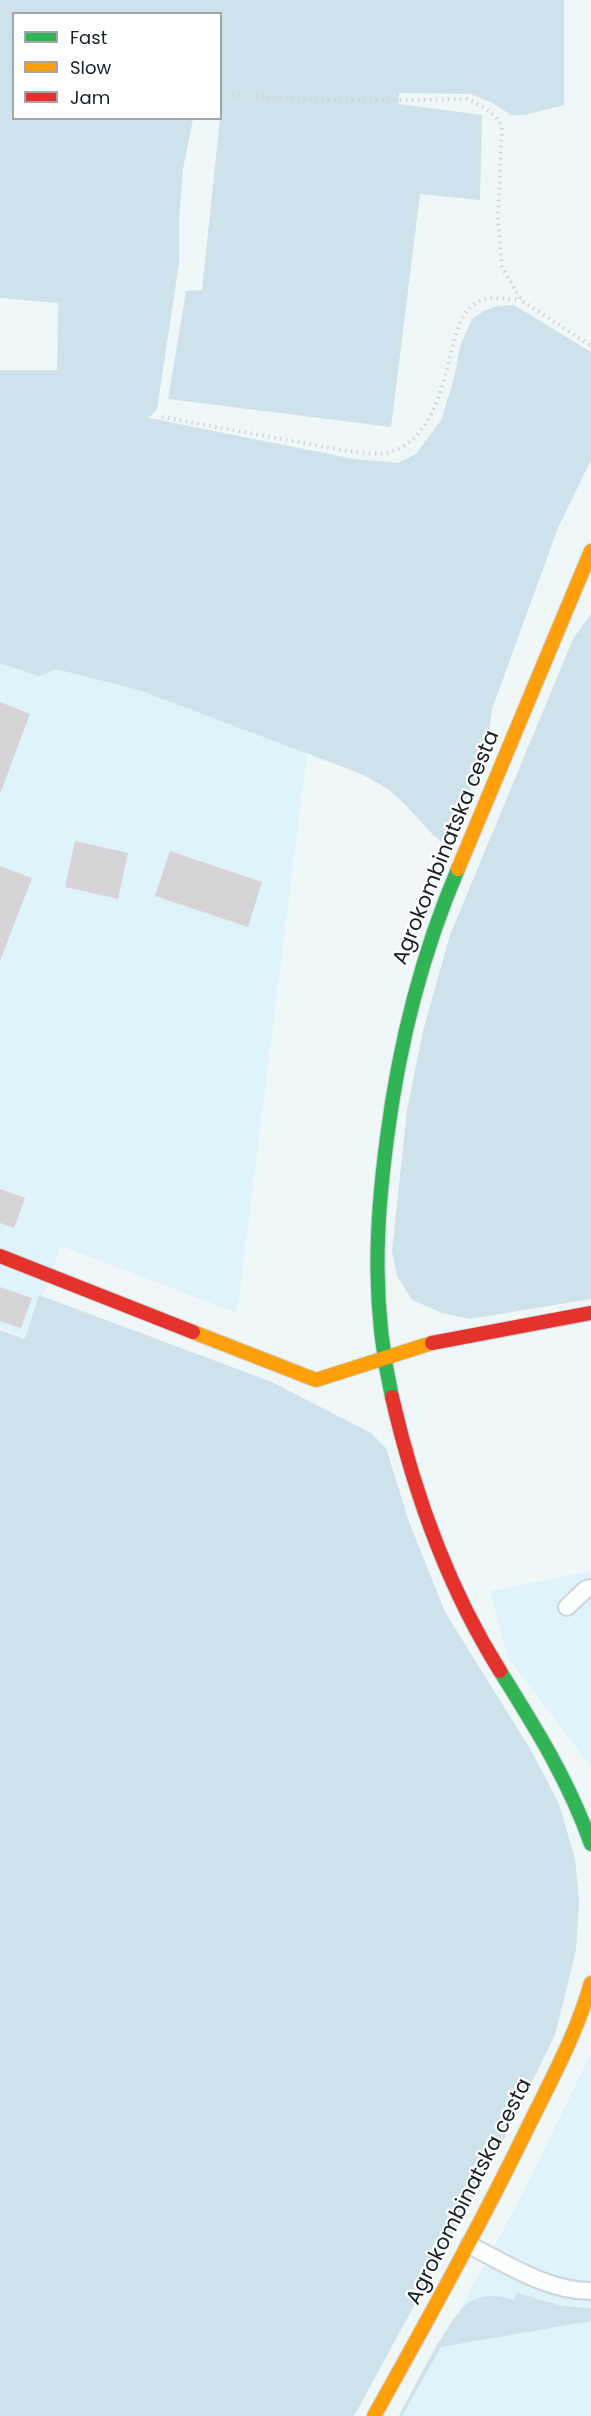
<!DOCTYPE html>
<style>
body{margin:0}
#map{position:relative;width:591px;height:2416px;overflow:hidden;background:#f0f7f9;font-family:Poppins,sans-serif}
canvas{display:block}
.legend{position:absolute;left:12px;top:12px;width:210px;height:108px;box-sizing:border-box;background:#fff;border:2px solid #a2a6a8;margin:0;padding:8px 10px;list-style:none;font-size:18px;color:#162126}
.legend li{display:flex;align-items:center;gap:12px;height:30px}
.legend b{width:30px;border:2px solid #a2a6a8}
</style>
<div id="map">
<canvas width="591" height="2416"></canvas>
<ul class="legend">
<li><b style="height:8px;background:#30b455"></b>Fast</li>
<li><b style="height:8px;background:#ff9f0a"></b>Slow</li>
<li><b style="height:8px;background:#e5322d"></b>Jam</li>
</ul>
</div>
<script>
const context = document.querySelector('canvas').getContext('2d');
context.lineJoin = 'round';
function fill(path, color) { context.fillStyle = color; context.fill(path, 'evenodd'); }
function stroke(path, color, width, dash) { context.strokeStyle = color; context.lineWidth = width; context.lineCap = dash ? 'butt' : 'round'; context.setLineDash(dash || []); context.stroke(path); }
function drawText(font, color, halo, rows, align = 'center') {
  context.font = font + ' Poppins,sans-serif'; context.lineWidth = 4.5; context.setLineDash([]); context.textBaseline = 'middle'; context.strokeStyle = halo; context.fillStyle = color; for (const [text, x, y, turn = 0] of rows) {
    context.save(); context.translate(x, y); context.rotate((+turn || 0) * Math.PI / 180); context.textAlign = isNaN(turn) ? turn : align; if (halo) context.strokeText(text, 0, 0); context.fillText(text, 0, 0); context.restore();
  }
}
fill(new Path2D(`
 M0 641 308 745 237 1313 61 1246 28 1338 0 1328Z
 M591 1571V1767L507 1656 490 1591Z
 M591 2053V2416H402L522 2195Z`), '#dff3fb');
fill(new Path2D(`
 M0 0H564V105L525 115H511L491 102 470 94 399 93V104L482 115 480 200 420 194 391 427 168 399 186 291 202 290 220 118V14H14V118L193 119 183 169 179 219V264L157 409 149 418 354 459 398 463 416 454 441 420 453 382 461 343 472 319 484 311 497 306 514 305 591 352V460L558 528 492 709 486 756 446 844C431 836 424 824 412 812 393 790 377 781 351 770L139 690 56 669 39 676 0 663V370H57L58 303 0 298Z
 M591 614V1299L470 1319 442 1313 412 1300 397 1276 392 1251 407 1110 423 1031 450 935 573 639Z
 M39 1295 272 1382 371 1433 386 1448 409 1522 445 1612 532 1752 559 1804 575 1859 579 1900 576 1950 555 2035 495 2157 354 2416H0V1330L25 1339Z
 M517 2293 562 2306 591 2308V2321L441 2347 402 2416H399C412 2393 451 2311 471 2301 484 2294 500 2295 513 2300Z`), '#cde2eb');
fill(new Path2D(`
 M0 702 30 714 0 794Z
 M75 841 128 853 118 899 65 887Z
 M170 851 262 882 248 927 155 896Z
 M0 866 32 878 0 961Z
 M0 1189 25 1198 14 1228 0 1223Z
 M0 1287 32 1298 21 1328 0 1321Z`), '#d7d4d7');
const lane = new Path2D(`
 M567 1607 586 1589 591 1588
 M469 2245C507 2264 547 2291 591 2291`);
const fast = new Path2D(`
 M392 1397C372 1308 375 1228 387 1138 399 1044 421 956 458 869
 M500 1671C535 1727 569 1781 591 1844`);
const slow = new Path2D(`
 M458 869 591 551
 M193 1332 316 1380 432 1343
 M374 2416C428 2320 481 2224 529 2125 552 2078 577 2033 591 1983`);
const jam = new Path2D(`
 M0 1256 193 1332
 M432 1343 591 1313
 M392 1397C414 1493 448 1588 500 1671`);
stroke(lane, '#ccd5d9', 20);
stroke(fast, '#ccd5d9', 16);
stroke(slow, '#ccd5d9', 16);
stroke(jam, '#ccd5d9', 16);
stroke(new Path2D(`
 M232 95 344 101 467 99C483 106 492 111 502 126L498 218 502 267 521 300 591 346
 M162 417 347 451C362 452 379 456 393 451 436 436 444 376 455 338 459 323 465 308 479 301 491 296 508 299 521 300`), '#d1d3d4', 4, [1.5, 4.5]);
stroke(lane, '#fdfefe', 16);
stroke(fast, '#30b455', 14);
stroke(slow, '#ff9f0a', 14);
stroke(jam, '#e5322d', 14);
drawText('21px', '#162126', '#fff', [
 ["Agrokombinatska cesta",447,848,-68],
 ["Agrokombinatska cesta",470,2192,-63]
]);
</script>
